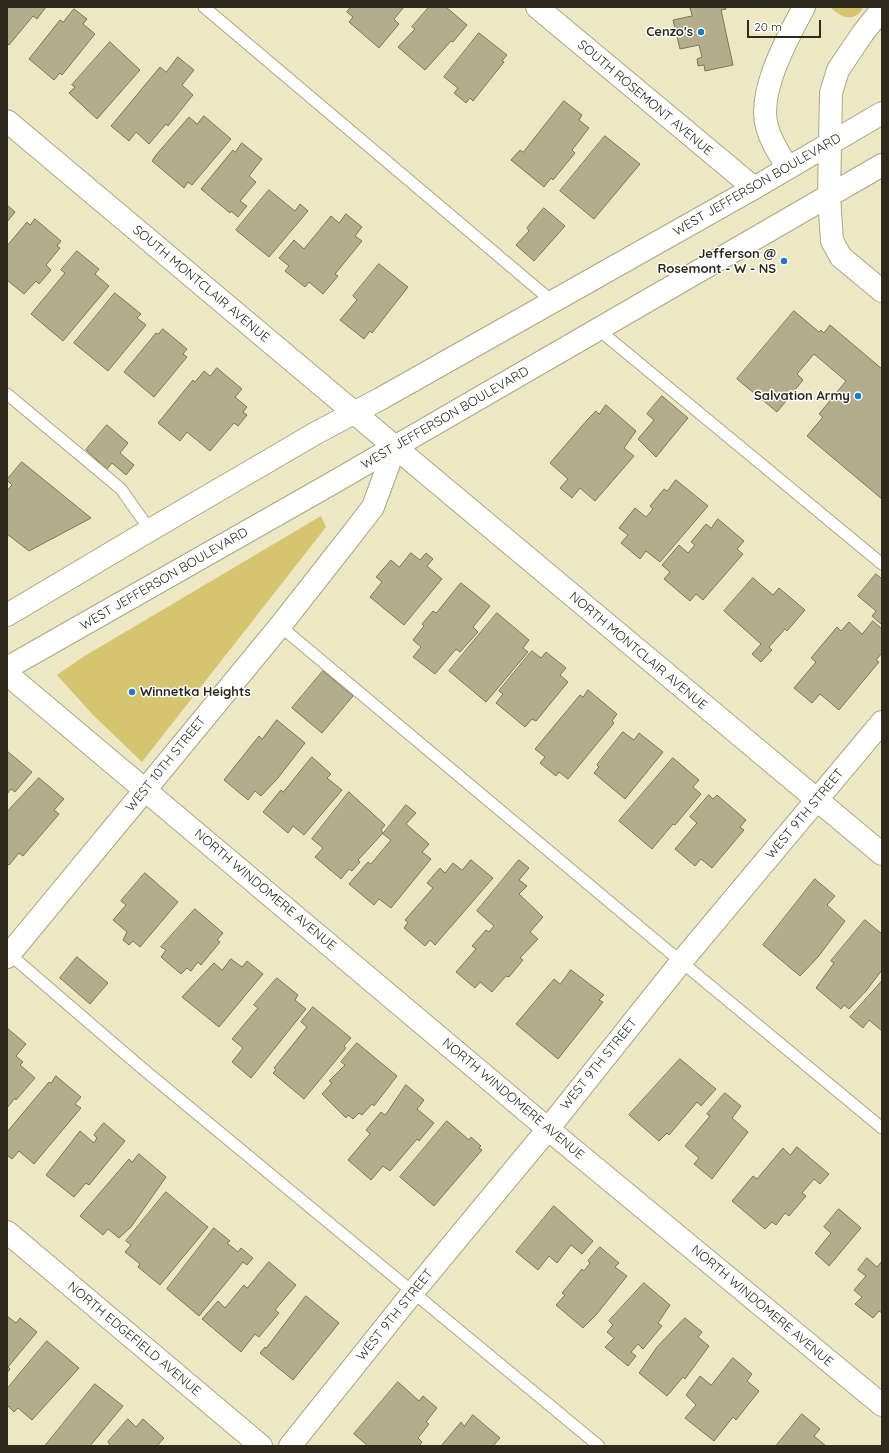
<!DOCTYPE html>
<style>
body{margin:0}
#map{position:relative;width:889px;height:1453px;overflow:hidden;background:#ede7c4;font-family:Quicksand,sans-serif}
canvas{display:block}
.frame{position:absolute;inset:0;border:8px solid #2d2a1d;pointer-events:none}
.scale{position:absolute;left:747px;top:20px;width:74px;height:18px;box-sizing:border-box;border:2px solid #2d2a1d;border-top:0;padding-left:5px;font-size:12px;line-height:14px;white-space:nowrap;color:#2d2a1d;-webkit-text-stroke:3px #fff;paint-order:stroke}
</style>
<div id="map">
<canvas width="889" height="1453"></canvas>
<div class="frame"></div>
<div class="scale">20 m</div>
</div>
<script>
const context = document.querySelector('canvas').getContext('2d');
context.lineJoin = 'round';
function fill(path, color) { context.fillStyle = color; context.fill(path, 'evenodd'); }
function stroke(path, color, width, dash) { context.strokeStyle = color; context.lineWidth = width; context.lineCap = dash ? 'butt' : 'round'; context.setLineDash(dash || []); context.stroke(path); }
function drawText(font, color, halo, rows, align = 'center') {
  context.font = font + ' Quicksand,sans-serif'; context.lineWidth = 3; context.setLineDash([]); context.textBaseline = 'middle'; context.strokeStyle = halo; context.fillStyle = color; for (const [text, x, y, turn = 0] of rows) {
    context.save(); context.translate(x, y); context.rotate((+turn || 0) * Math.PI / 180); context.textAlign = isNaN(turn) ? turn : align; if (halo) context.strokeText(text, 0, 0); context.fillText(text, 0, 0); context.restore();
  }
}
fill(new Path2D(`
 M830 7H864C862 9 860 13 857 15 847 21 837 14 830 7Z
 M321 516 326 527 142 762 93 715 57 675 83 657Z`), '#d4c56e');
const building = new Path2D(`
 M7 7H46L37 19 33 16 9 45 7 43Z
 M351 7H404L394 19 399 24 379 48 349 22 353 17 347 12Z
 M429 7H446L467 25 453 42 451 41 425 70 398 47 415 29 412 27Z
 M690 7H725L726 9 721 10 733 65 705 71 704 65 698 66 697 59 702 57 699 45 680 49 673 20 692 16Z
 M74 9 87 19 83 24 95 34 62 75 60 73 54 80 29 59 60 20 63 22Z
 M479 33 507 55 502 61 504 62 473 101 470 98 466 103 454 93 458 88 444 77Z
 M110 42 140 70 97 119 69 93 75 87 72 85Z
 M178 57 194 70 182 85 193 95 168 126 166 124 149 144 136 132 129 141 111 126 160 67 166 72Z
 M564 101 582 115 579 120 589 128 572 150 575 153 553 180 551 178 544 187 511 160 520 150 523 152Z
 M204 116 231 139 192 185 188 182 184 188 152 161 156 155 189 117 197 124Z
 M605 136 640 164 594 219 560 191Z
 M242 143 262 159 249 176 256 182 240 201 247 206 238 217 231 211 230 213 201 189 233 150 235 152Z
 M269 190 295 211 300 204 308 211 269 257 236 230Z
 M7 205 15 212 7 222Z
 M544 208 565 226 534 261 516 245 529 231 527 228Z
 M346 214 362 227 355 236 362 241 335 274 338 276 323 294 309 282 305 287 285 271 289 266 279 258 294 240 304 249 331 216 339 223Z
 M35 219 61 241 57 246 60 248 46 265 51 270 39 284 36 281 24 294 7 280V246L27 222 30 225Z
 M77 251 99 269 95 274 109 286 63 341 31 314 65 273 61 270Z
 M379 264 408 287 372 333 370 331 364 339 340 320 357 300 353 296Z
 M115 293 141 314 137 318 146 325 108 371 74 343Z
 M794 311 819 332 821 330 824 333 830 325 882 369V499L807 436 823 417 819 414 846 381 814 354 797 374 803 380 777 412 737 379Z
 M163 329 187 349 183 354 187 357 154 397 124 372 156 333 158 334Z
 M217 368 242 389 235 397 247 407 243 412 247 415 238 426 234 423 210 451 187 432 180 441 158 423 193 380 195 382 204 371 210 376Z
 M662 396 688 418 656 457 638 439 654 420 647 414Z
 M606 405 636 431 624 448 634 456 595 501 580 488 572 498 560 488 568 479 550 463 588 419 596 411 599 414Z
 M107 425 128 443 120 453 134 465 126 475 112 463 107 469 86 450Z
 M22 462 91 518 29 551 7 534V491L12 485 7 480Z
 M676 480 708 506 660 562 646 551 640 559 621 543 628 535 619 528 635 508 646 517 653 509 650 506 664 489 667 491Z
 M718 519 744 541 737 549 743 554 703 600 696 594 690 601 664 579 670 572 662 565 679 545 688 553 695 545 691 542 706 524 711 528Z
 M411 553 420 560 426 553 433 559 427 566 442 579 404 625 370 597 382 582 376 577 391 560 399 567Z
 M876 574 882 579V625L872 616 876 611 858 596Z
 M753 578 773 595 779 588 805 610 787 631 785 629 769 647 772 650 761 662 752 654 761 644 724 611Z
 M461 583 490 606 473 627 478 632 460 652 456 649 435 674 413 657 421 647 413 640 424 626 422 624 433 611 436 613Z
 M497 613 529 640 523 648 528 652 486 702 449 671Z
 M873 621 882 629V653L876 660 879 662 839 710 820 694 812 703 794 688 816 662 811 658 837 627 841 631 849 622 862 634Z
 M532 651 541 658 546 652 566 668 560 675 568 682 536 721 532 719 525 727 496 703 503 694 499 691Z
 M323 671 353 696 322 733 292 708Z
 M588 690 617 714 612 721 614 723 568 779 559 772 556 776 540 763 545 757 535 749 580 695 583 697Z
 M277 720 305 743 278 778 261 796 255 791 248 800 224 780 259 736 262 739Z
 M623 732 634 740 639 733 663 752 625 799 594 773 599 767 597 765Z
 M7 751 32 772 15 792 11 789 7 794Z
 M312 757 331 774 327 778 342 790 304 835 293 826 288 833 263 812 281 790 283 792Z
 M673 758 699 780 693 787 701 794 675 825 673 824 652 849 619 821Z
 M39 778 64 799 54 810 59 814 23 856 19 853 9 865 7 864V812Z
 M349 792 385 825 381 830 383 833 358 860 360 862 352 871 349 869 341 879 315 857 323 848 312 839Z
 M709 795 713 799 717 795 746 820 740 827 744 830 712 868 701 859 695 866 675 849 697 823 690 817Z
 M406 805 416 813 406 824 429 844 422 852 431 859 391 908 379 899 374 905 349 884 368 862 371 864 391 840 383 834Z
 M471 860 493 878 435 945 430 940 425 946 404 928 408 922 405 920 433 888 427 883 440 868 445 873 453 863 462 870Z
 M519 860 529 868 519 880 527 886 519 894 543 917 530 932 538 939 520 958 523 960 509 977 506 976 492 992 480 982 475 988 456 972 476 949 472 946 486 930 489 932 494 926 477 911Z
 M145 873 178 902 140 947 133 941 129 945 123 940 127 932 113 920 126 905 121 901Z
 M815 879 835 896 827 905 845 921 818 957 800 976 763 945Z
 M195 909 223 933 217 940 220 942 201 965 198 962 191 971 187 968 181 974 161 957 166 950 161 947Z
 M865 920 882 934V970L866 991 849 1009 844 1005 841 1009 816 988 834 963 831 961Z
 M77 957 108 983 90 1004 60 978Z
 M231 959 242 967 247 961 263 974 219 1027 182 997 214 963 222 970Z
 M571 970 604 995 599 1000 603 1002 558 1059 516 1024 554 979 560 984Z
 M277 978 298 995 295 1000 306 1009 251 1078 232 1062 243 1048 232 1039 258 1008 254 1005Z
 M882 981V1031L869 1020 863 1028 850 1017Z
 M313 1007 351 1038 344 1046 346 1048 304 1099 273 1073 276 1070 274 1068 307 1027 301 1022Z
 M7 1028 26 1044 16 1056 23 1062 20 1065 35 1078 16 1100 15 1098 7 1108Z
 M357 1043 397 1076 374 1106 372 1104 362 1115 359 1113 353 1119 348 1115 346 1118 322 1094 332 1083 329 1081 345 1065 341 1062Z
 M680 1059 716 1089 701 1106 697 1102 669 1135 667 1133 659 1141 629 1115Z
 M56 1076 81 1097 75 1104 81 1108 34 1164 19 1151 12 1159 7 1155V1132L49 1082 51 1083Z
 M406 1085 424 1100 417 1109 434 1123 419 1141 417 1139 390 1171 383 1166 371 1180 348 1160 370 1134 366 1130 381 1112 385 1115Z
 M725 1093 741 1106 732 1118 748 1132 712 1179 694 1164 699 1158 685 1146 710 1116 707 1114Z
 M447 1121 469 1140 471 1137 481 1146 479 1148 482 1150 434 1206 400 1177Z
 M104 1123 125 1141 89 1185 86 1183 74 1197 46 1175 80 1131 94 1143 97 1138 94 1135Z
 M797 1147 829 1174 820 1184 814 1179 802 1193 806 1196 789 1216 785 1213 776 1225 772 1222 765 1229 732 1201 753 1176 757 1179 783 1148 790 1155Z
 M139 1154 166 1177 131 1227 119 1238 108 1229 103 1235 80 1216 129 1159 132 1162Z
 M166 1192 208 1227 160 1285 138 1267 140 1264 125 1252 131 1245 126 1241Z
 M554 1206 593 1241 582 1254 571 1245 557 1263 549 1256 538 1270 516 1252Z
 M839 1209 861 1228 829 1266 815 1253 831 1233 824 1227Z
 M214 1228 230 1241 227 1243 238 1252 241 1248 253 1258 247 1265 243 1262 199 1316 167 1289Z
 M600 1247 619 1263 615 1267 627 1276 596 1315 583 1328 556 1305 565 1295 562 1293 582 1269 584 1271 590 1263 588 1261Z
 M867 1258 877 1267 882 1261V1313L879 1311 873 1318 855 1304 862 1297 854 1290 866 1276 858 1270Z
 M269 1262 296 1285 275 1310 279 1313 259 1337 255 1334 241 1352 202 1319 218 1301 225 1308 244 1285 247 1288Z
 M644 1283 670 1305 658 1323 662 1326 643 1349 638 1344 631 1352 636 1356 628 1366 605 1347 614 1338 607 1332 613 1325 609 1321Z
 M306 1296 339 1323 293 1380 260 1353 265 1347 266 1348Z
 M7 1316 16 1323 20 1318 37 1332 8 1367 10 1369 7 1373Z
 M685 1318 702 1332 698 1337 709 1346 685 1379 683 1377 667 1396 639 1373 657 1347Z
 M47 1341 79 1368 32 1420 18 1408 14 1412 7 1405V1389Z
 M733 1358 752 1374 747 1381 759 1391 736 1420 733 1417 714 1441 685 1418 696 1405 686 1395 700 1376 711 1385Z
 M398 1382 419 1401 423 1396 437 1408 426 1422 429 1424 418 1438 422 1442 419 1446H368L354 1434Z
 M95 1384 123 1406 90 1446H45Z
 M802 1414 820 1429 814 1436 826 1446H776Z
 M473 1415 500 1438 493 1446H441L461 1422 464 1426Z
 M128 1419 136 1427 143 1419 164 1438 157 1446H109L110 1445 108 1442Z`);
fill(building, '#b3ad8b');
stroke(building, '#7c7656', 1);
const lane = new Path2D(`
 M204 7 553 302
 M599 330 882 564
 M7 394 121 489 150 530
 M280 626 661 945 882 1128
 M7 952 143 1069 599 1446`);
const street = new Path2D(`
 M537 7 754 188
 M7 121 432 478 882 854
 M829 196 832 241 841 257 882 291
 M7 674 548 1129 882 1405
 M7 957 145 790 280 626 353 533 373 507 395 447
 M7 1232 261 1446
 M290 1446 414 1291 548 1129 681 962 882 722`);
const secondary = new Path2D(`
 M788 168C780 155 771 142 767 127 757 92 788 37 804 7
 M829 196 831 93 838 70 863 33 882 9
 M7 615 150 530 316 433 380 399 754 188 882 113
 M7 668 329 485 882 165`);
stroke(lane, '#aba684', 13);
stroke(street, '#aba684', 24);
stroke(secondary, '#aba684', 24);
stroke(lane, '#fff', 11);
stroke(street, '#fff', 22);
stroke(secondary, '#fff', 22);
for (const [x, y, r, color] of [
 [701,32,4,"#1f79c6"],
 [784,261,4,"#1f79c6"],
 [858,396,4,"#1f79c6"],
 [132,692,4,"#1f79c6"]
]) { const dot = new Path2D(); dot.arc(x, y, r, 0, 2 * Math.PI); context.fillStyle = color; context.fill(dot); stroke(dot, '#fff', 1.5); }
drawText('bold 13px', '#2d2a1d', '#fff', [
 ["Cenzo's",693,32],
 ["Jefferson @",776,254],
 ["Rosemont - W - NS",776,269],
 ["Salvation Army",850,396],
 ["Winnetka Heights",140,692,"left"]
], 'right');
drawText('13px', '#2d2a1d', '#fff', [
 ["SOUTH ROSEMONT AVENUE",645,98,40],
 ["WEST JEFFERSON BOULEVARD",757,185,-30],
 ["SOUTH MONTCLAIR AVENUE",201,284,40],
 ["WEST JEFFERSON BOULEVARD",445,418,-30],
 ["WEST JEFFERSON BOULEVARD",164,579,-30],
 ["NORTH MONTCLAIR AVENUE",638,651,40],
 ["WEST 10TH STREET",166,764,-51],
 ["WEST 9TH STREET",805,814,-50],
 ["NORTH WINDOMERE AVENUE",265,890,40],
 ["WEST 9TH STREET",599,1064,-51],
 ["NORTH WINDOMERE AVENUE",513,1099,40],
 ["NORTH WINDOMERE AVENUE",762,1306,40],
 ["WEST 9TH STREET",395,1315,-51],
 ["NORTH EDGEFIELD AVENUE",134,1339,40]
]);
</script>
